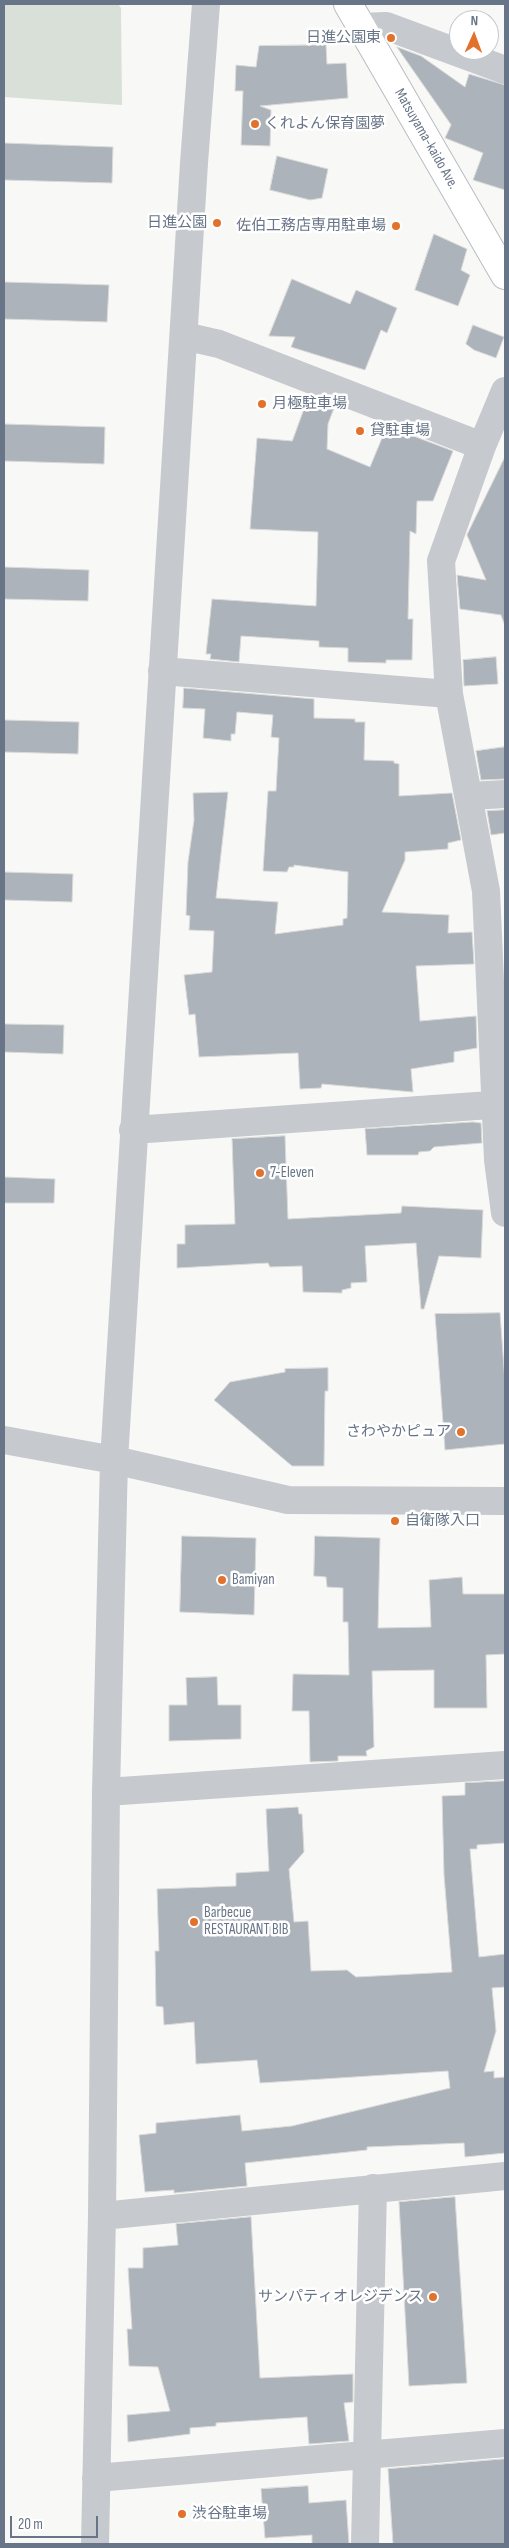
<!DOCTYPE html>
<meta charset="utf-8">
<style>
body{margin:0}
#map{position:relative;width:509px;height:2548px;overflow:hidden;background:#f8f8f6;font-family:"Sofia Sans Condensed",sans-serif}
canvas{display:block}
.frame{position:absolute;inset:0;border:5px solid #687487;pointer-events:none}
.north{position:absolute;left:449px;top:10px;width:50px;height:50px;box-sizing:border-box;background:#fff;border:1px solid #c3c7cf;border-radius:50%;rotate:2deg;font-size:14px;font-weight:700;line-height:20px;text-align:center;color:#687487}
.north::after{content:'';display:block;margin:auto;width:18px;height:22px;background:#e2712c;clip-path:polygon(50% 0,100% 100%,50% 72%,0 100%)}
.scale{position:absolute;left:10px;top:2516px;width:88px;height:22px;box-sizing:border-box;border:2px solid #687487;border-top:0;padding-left:6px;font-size:15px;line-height:18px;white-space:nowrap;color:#687487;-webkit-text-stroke:4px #fff;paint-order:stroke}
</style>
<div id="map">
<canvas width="509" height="2548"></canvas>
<div class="frame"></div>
<div class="north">N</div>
<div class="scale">20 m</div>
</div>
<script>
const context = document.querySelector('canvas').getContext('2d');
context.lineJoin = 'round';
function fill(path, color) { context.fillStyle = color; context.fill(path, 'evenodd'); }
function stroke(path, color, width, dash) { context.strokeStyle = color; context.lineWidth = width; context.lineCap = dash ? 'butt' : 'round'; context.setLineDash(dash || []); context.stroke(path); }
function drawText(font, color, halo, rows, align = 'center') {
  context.font = font + ' "Sofia Sans Condensed","Noto Sans JP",sans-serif'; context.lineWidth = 5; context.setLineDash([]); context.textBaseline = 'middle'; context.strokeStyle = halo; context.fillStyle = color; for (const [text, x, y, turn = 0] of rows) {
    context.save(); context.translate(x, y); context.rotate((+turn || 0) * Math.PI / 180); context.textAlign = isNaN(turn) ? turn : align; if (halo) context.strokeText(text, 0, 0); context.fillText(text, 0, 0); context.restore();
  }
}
fill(new Path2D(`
 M4 4H118L121 8 122 105 4 97Z`), '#d9e0d7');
const building = new Path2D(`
 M326 45 327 64 346 63 348 98 260 106 271 110 270 146 241 145 243 91H235L236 65 256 67 259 46Z
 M397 47 421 56 465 87 469 74 505 85V190L473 180 483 153 445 138 451 125Z
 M4 143 113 147 112 183 4 180Z
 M277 156 328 169 322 198 310 200 270 190Z
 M434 234 467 249 461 270 470 275 458 306 415 290Z
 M292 279 350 304 356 290 397 308 387 333 381 330 365 370 291 347 295 337 269 336Z
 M4 282 109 285 107 322 4 319Z
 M473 325 504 337 496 358 474 350 466 344Z
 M309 396 334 408 328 424 327 449 370 467 387 426 453 451 433 501H417L416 534 410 531 408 619H413L412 660H386V663L348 662V648L319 647V641L241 636 239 662 210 659 211 654H206L212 599 316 606 318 532 250 529 257 438 292 441Z
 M4 424 105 427 104 464 4 461Z
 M505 457V626L501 615 460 609 457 575 486 580 467 535Z
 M4 567 89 570 88 601 4 599Z
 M496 657 498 684 464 686 463 660Z
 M184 688 314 699V718L355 719V722H365L364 760 394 761V763L399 764V796L452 793 461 840 448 843V849L405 852V860L382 912 449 915 448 933 472 932 474 964 416 966 420 1021 476 1016 477 1048 454 1052V1062L411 1069 413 1092 322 1084 321 1088 300 1089 298 1053 199 1057 195 1014 189 1015 184 975 212 972 214 931 189 930 190 916 186 915 188 862 194 820 193 793 228 792 216 898 278 902 275 934 343 925V919L347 918 348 872 294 865V867H289L287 872 263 871 268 791H276L279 738 271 737 273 715 237 712 235 734H231V741L203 738 205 709 183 708Z
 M4 720 79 722 78 754 4 752Z
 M505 747V779L481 780 476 751Z
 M505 810V833L491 835 487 811Z
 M4 872 73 874 72 902 4 900Z
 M4 1024 64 1025 63 1054 4 1052Z
 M473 1122 481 1123 482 1143 434 1147 430 1151 419 1152 418 1155H367L365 1129Z
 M285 1136 288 1219 401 1213 402 1206 483 1210 481 1258 439 1256 424 1309H421L416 1243 365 1246 367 1282 351 1283V1288L342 1290V1293L303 1292 302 1266 270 1267 268 1263 177 1268V1244H185V1225L235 1224 232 1139Z
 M4 1177 55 1179 54 1203H4Z
 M500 1313 505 1382V1444L445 1450 435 1314Z
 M328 1368V1391H325L324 1466H292L214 1400 230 1382 285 1372V1369Z
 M182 1536 256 1538 254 1615 180 1612Z
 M315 1536 380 1538 378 1628 431 1627 429 1580 462 1577 463 1594H505V1654L486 1655 487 1708H434V1670L372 1671 374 1747 366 1751 367 1756H338V1761L310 1762 309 1711H292L293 1674 349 1675 348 1622H343V1588L327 1587 326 1577 314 1576Z
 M217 1677 218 1705H241V1739L169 1741V1705H187L186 1678Z
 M505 1781V1843L477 1845V1849H470L479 1957 505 1954V1987L492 1988 496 2031 484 2072 494 2071V2078L505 2077V2153L465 2157 464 2143 367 2147V2150L245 2163 247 2186 174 2193V2190L145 2192 139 2135 156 2133V2123L240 2115 242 2131 292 2126 450 2088 448 2071 260 2083 257 2060 196 2064 194 2022 164 2025 163 2007 156 2006 155 1951H159L157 1889 236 1886V1873L269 1871 266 1809 298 1807 299 1814H302L304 1852 289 1869 294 1922 308 1921 311 1971 347 1970 356 1977 452 1972 444 1875 442 1796 465 1795V1783Z
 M455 2197 467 2383 409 2386 399 2202Z
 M251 2217 260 2378 353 2374V2402L344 2403 349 2441 309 2444 307 2417 216 2423V2426L190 2428V2434L128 2442 127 2415 170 2411 158 2367 129 2366 127 2329H132L128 2268H143V2248L178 2245 176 2224Z
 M505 2459V2544H393L388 2469Z
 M308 2486 309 2503 346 2500 349 2544H312V2535L265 2538 261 2489Z`);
fill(building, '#adb3bb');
stroke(building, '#dadad8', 1);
const major = new Path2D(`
 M348 4 505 275`);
stroke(major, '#b9bcc1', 30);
stroke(new Path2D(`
 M361 27 386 26 505 70
 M184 336 219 344 482 446
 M505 391 482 446 441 561 449 694 486 891 498 1160 505 1213
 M162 671 449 694
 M470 796 505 794
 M133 1130 505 1104
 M4 1440 114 1460 288 1500 505 1501
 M106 1792 505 1765
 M102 2216 505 2176
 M96 2478 505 2443
 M95 2544 102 2216 106 1792 114 1460 194 163 206 4
 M365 2544 373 2188`), '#c6c9cd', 28);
stroke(major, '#fff', 28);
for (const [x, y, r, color] of [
 [391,38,5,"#e2712c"],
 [255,124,5,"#e2712c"],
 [217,223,5,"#e2712c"],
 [396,226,5,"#e2712c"],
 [262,404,5,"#e2712c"],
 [360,431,5,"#e2712c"],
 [260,1173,5,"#e2712c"],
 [461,1432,5,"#e2712c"],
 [395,1521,5,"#e2712c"],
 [222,1580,5,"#e2712c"],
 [194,1922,5,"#e2712c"],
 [433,2297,5,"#e2712c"],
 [182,2514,5,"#e2712c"]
]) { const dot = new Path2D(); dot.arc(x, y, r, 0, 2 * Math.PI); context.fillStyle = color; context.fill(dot); stroke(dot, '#fff', 2); }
drawText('15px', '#687487', '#fff', [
 ["日進公園東",381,38,"right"],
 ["くれよん保育園夢",265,124],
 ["日進公園",207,223,"right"],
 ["佐伯工務店専用駐車場",386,226,"right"],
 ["月極駐車場",272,404],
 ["貸駐車場",370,431],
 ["7-Eleven",270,1173],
 ["さわやかピュア",451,1432,"right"],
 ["自衛隊入口",405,1521],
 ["Bamiyan",232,1580],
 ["Barbecue",204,1913],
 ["RESTAURANT BIB",204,1930],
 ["サンパティオレジデンス",423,2297,"right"],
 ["渋谷駐車場",192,2514]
], 'left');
drawText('15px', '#687487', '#fff', [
 ["Matsuyama-kaido Ave.",426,139,60]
]);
</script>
